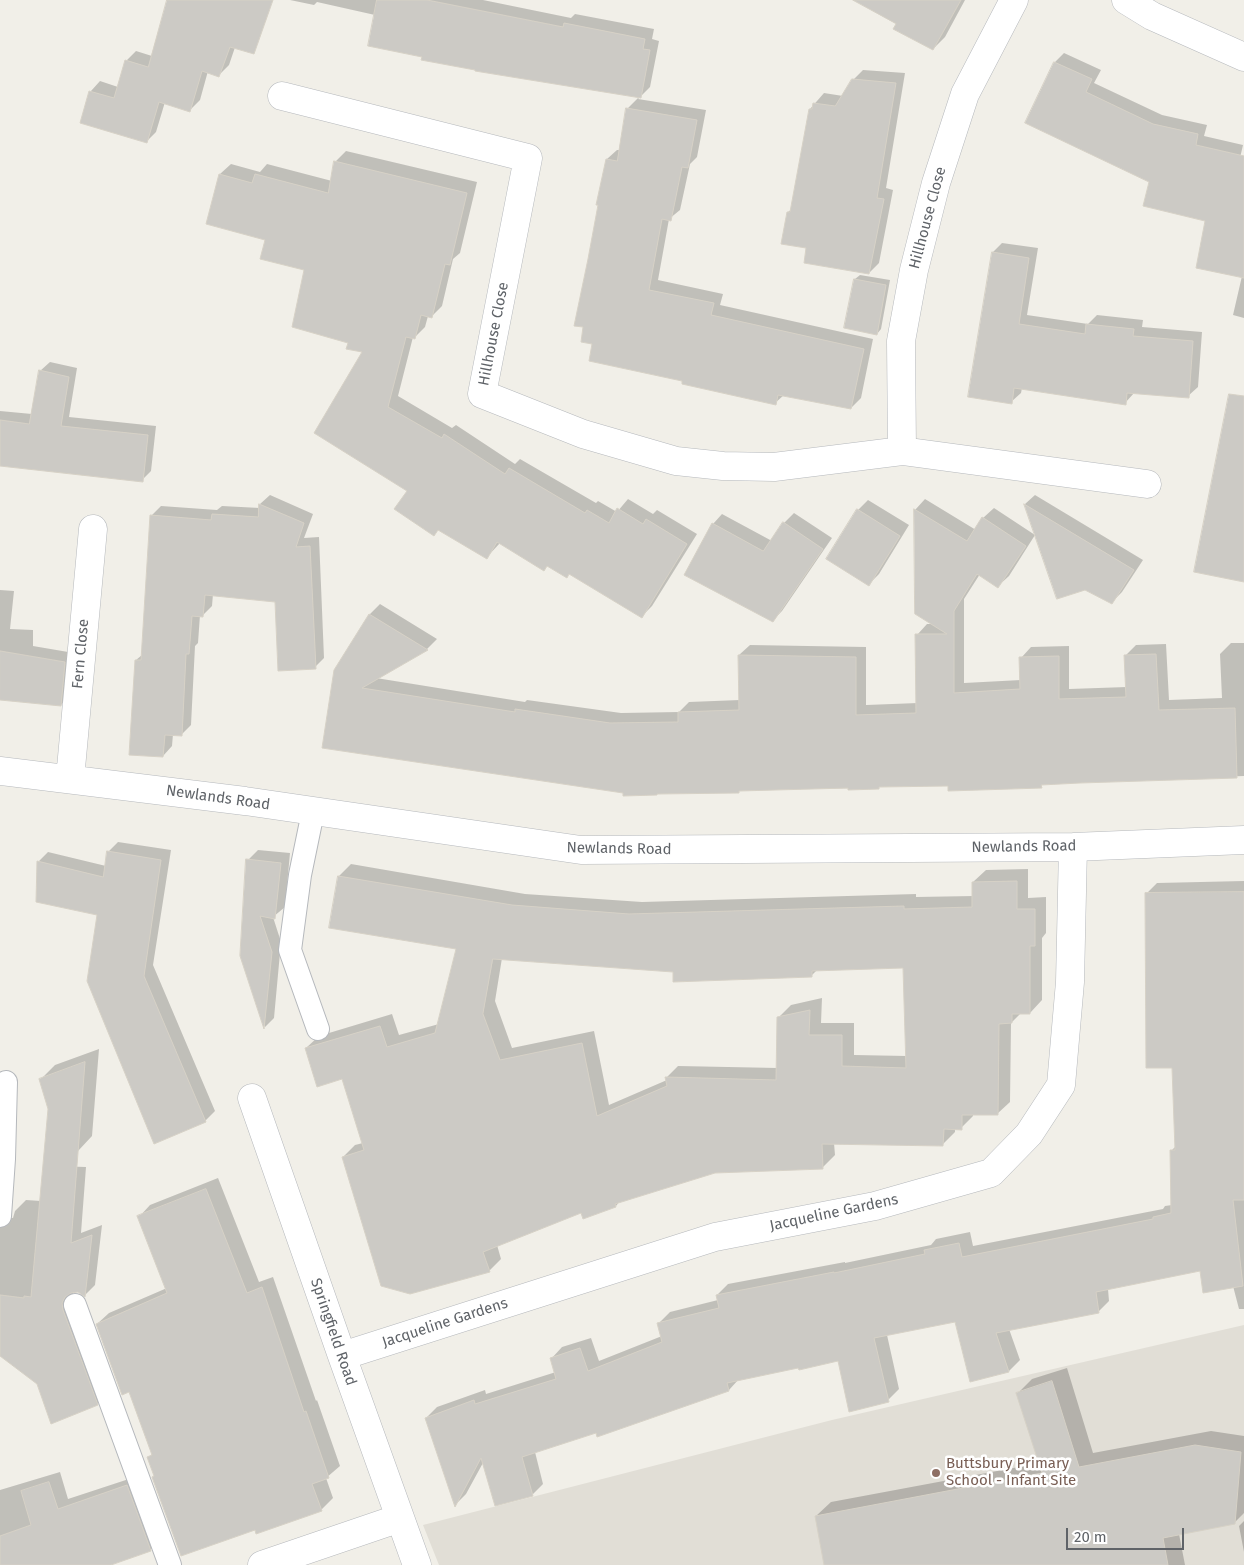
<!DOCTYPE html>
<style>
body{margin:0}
#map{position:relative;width:1244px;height:1565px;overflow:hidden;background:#f1efe8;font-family:"Fira Sans",sans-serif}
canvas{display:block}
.scale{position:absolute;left:1066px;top:1528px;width:118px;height:22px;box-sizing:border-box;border:2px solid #5f6368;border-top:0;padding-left:6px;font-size:15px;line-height:18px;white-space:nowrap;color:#5f6368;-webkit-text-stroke:4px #fff;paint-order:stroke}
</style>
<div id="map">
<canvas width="1244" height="1565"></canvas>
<div class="scale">20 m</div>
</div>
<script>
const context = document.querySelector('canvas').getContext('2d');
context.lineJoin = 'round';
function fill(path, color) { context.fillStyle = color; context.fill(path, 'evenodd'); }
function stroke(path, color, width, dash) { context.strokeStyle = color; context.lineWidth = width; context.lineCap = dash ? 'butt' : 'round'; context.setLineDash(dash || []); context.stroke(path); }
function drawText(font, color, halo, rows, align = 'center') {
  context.font = font + ' "Fira Sans",sans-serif'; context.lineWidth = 5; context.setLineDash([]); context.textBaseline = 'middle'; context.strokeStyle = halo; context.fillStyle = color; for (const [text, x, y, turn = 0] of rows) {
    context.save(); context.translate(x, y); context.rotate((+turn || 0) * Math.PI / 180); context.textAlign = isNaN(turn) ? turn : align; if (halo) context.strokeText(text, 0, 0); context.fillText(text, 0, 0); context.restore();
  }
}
fill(new Path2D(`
 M1244 1325V1565H439L423 1525 832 1420Z`), '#e1ded6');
fill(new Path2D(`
 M168 0H217L248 9 229 65 219 75 208 71 200 100 190 110 165 102 156 132 146 142 81 122 91 91 100 81 118 87 126 61 136 51 152 56Z
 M290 0H483L571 18 575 14 654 29 652 39 659 41 650 87 638 99 706 110 697 157 690 164 680 210 669 219 658 280 723 294 720 305 873 339 861 398 851 408 784 395 775 403 684 380 594 344 589 259 607 159 617 150H620L628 108 639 97 423 56 375 15 317 2 314 5Z
 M856 0H965L945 37 933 49 898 24Z
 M1064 53 1101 70 1094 83 1162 115 1207 125 1204 136 1243 145 1227 214 1150 181 1027 123 1055 62Z
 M863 70 905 73 886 188 893 190 879 263 869 273 808 247 788 212 792 209 810 109 824 93 843 96 853 80Z
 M346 151 477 182 460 253 453 259 442 306 431 317 428 316 425 327 415 337H413L398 396 452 428 456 425 515 464 520 459 596 503 598 501 617 512 628 499 653 514 657 510 697 534 652 606 642 616 570 573 548 565 544 569 500 543 487 557 439 529 434 534 408 490 364 352 349 342 305 269 267 239 220 174 231 164 260 172 267 164 332 181 335 162Z
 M1244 232V318L1233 315 1242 276Z
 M1002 243 1038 248 1027 315 1088 324 1097 315 1143 320 1142 327 1202 332 1198 387 1188 396 1135 392 1125 403 1022 388 1021 393 1011 402 993 252Z
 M860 275 890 280 881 329 877 334 855 279Z
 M50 362 77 368 69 417 156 426 151 471 142 480 0 465V411L32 414 40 371Z
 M270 495 313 514 304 538 319 537 324 658 315 667 277 600 213 594 212 606 203 615H200L198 643 195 646 191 725 181 735 173 734 172 746 163 756 136 660 142 655 152 515 161 506 217 510 222 506 260 508V504Z
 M1035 495 1143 560 1122 592 1112 602 1086 589 1058 598 1025 504Z
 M925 499 976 530 983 518 994 508 1035 535 1009 576 998 586 980 574 964 599V683L1021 680V658L1031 647 1069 646V689L1127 687 1125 656 1136 645 1166 644 1169 700 1222 698 1220 654 1231 643H1244V776L1044 783 1041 786 949 784 880 786 878 788 741 789 738 792H624L323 747 335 670 370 614 380 604 437 639 427 649 376 678 525 702 527 700 621 713 679 712 689 702 740 700 739 655 750 645 866 647V705L918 703 917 635 927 624H934L915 510Z
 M868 500 909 525 879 574 869 584 858 510Z
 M794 513 832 538 782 611 772 621 713 524 722 514 772 541 784 523Z
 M0 590 14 591 10 629 33 630V646L74 653 70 695 61 705 0 698Z
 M118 842 171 850 153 965 215 1111 205 1121 99 914 38 862 48 852 106 866 108 852Z
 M258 850 290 853 285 907 273 917 281 942 274 1018 265 1027 241 956 248 860Z
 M351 864 525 894 642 902 916 894V897L974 896 973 882 986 870 1028 869V898L1046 897V933L1042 938V1000L1030 1013H1021L1011 1023 1010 1102 997 1114 973 1113V1116L961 1128H955V1132L943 1144 834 1143 835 1155 823 1167 715 1172 620 1201 616 1206 582 1212 497 1245 501 1259 489 1271 343 1157 355 1145 363 1143 343 1078 306 1048 319 1036 392 1014 399 1035 439 1024 457 948 339 876ZM502 958 674 971 812 975 817 970 904 967 907 1056 854 1055V1023H821L822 998 791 1005 779 1017 778 1068 678 1066 666 1078 667 1080 609 1105 594 1031 512 1048 495 1001Z
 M1244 881V1309H1239L1233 1286 1201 1270 1108 1289 1109 1301 1098 1312 1009 1329 1020 1360 1009 1371 971 1380 956 1320 887 1335 899 1389 888 1400 839 1360 739 1379 729 1390 598 1436 596 1432 535 1452 543 1484 532 1495 484 1461 466 1494 456 1504 426 1418 437 1407 485 1390 486 1394 556 1372 551 1359 562 1347 591 1338 599 1361 662 1336 659 1323 670 1312 718 1300 717 1295 728 1284 845 1262V1263L931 1245 936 1239 970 1232 973 1246 1163 1209 1165 1206 1172 1205V1150L1176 1146 1174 1067 1146 894 1157 883Z
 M99 1049 92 1136 78 1151 40 1080 55 1065Z
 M54 1166 86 1167 81 1233 102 1225 95 1285 85 1295 78 1291H73V1298L108 1393 97 1404 38 1383 0 1346V1212L4 1217 13 1218 15 1211 26 1200 41 1201Z
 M218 1178 259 1282 273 1277 316 1401 317 1400 340 1466 326 1478 333 1498 321 1510 256 1529 155 1476 149 1457 153 1453 130 1390 97 1324 109 1313 167 1288 139 1217 150 1205Z
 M1067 1368 1093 1453 1211 1431 1244 1436V1513L1234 1523 1179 1534 1185 1565H826L816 1516 831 1502 1040 1463 1017 1394 1032 1379Z
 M60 1472 68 1499 138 1476 161 1539 150 1550 107 1565H0V1490Z
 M1244 1521V1552L1239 1526Z`), '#0003');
const building = new Path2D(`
 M167 0H273L254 54 230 47 219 77 202 71 190 112 159 102 147 143 80 123 89 91 114 98 125 60 148 67Z
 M377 0H427L563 27 564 23 645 39 643 49 650 50 641 98 475 71V70L421 60 422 57 368 46Z
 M853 0H961L933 50 893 29 896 24Z
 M1054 62 1092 79 1086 92 1153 124 1198 134 1196 145 1244 156V278L1196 268 1205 221 1143 206 1149 182 1025 123Z
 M852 79 896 83 877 198 884 199 869 274 804 263 806 248 781 244 787 212H790L809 109H812L813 103 835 106Z
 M626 108 697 120 688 168 682 167 671 221 662 219 649 290 714 303 711 315 864 349 851 409 778 395 776 405 682 384V381L589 361 592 344 581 342 583 327 574 326 588 259 598 205H596L606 159 617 161Z
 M334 161 467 193 450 265 445 264 432 318 421 315 415 339 406 337 388 407 442 438 444 434 505 474 509 468 585 513 587 510 609 523 617 508 643 524 646 519 687 544 642 618 569 574 567 578 547 566 544 571 497 542 487 559 438 530 434 536 394 509 407 491 314 433 362 352 346 349 348 343 292 327 304 270 260 259 265 240 206 224 219 174 252 183 255 174 328 193Z
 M992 252 1029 258 1019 324 1085 334 1086 324 1134 329 1133 336 1193 341 1189 398 1127 393 1126 405 1014 388 1012 404 968 397Z
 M854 279 886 285 877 335 844 328Z
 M39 370 69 377 61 426 148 435 143 482 0 466V420L29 424Z
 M1229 394 1244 396V582L1194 572Z
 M259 504 304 523 296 547 310 546 316 669 278 671 275 602 205 595 203 617 192 616 189 654H186L182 736 165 735 163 757 129 755 135 660H141L150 515 211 520 212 514 258 517Z
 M1024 504 1134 570 1112 604 1085 590 1057 599Z
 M857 509 900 536 869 586 826 559Z
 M914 509 967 541 982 517 1026 546 998 588 977 574 954 611V693L1020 689 1019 657 1059 656V699L1126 697 1124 655 1156 654 1159 710 1235 708 1237 778 1080 783 1041 785 1042 788 948 791V786L879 787V789L848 790V788L739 791V793L657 794V795L623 796V793L322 748 334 670 369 614 428 650 362 688 515 712V709L610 723 678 722V712L739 710 738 655 856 657V715L916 713 915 634H947L915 614Z
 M783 522 823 549 773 622 684 575 712 523 763 551Z
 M0 651 65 662 61 706 0 700Z
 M107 851 161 860 144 976 206 1122 154 1144 87 981 97 915 36 902 37 861 103 877Z
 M246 859 281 863 275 919 260 916 272 952 264 1029 240 956Z
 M338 876 512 905 629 914 904 906V909L972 907V882L1017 881V909H1035V946H1030V1014H1012V1023L999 1024 998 1115H962V1130L944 1129 943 1146 822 1144 823 1169 715 1173 615 1204 616 1207 583 1219 581 1213 483 1252 490 1272 410 1294 381 1286 342 1157 364 1150 342 1079 317 1087 305 1048 380 1026 387 1047 435 1033 456 949 329 928ZM493 959 673 972V982L812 977V971L903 968 906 1068 842 1066V1035H809L810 1010 777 1017 776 1080 665 1077 667 1086 597 1116 582 1043 500 1060 483 1014Z
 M1244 892V1200H1233L1243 1286 1203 1293 1200 1271 1096 1292 1099 1313 996 1333 1009 1372 970 1382 955 1322 874 1338 889 1402 849 1412 838 1361 799 1370 798 1368 727 1383 729 1391 597 1437 596 1433 522 1457 533 1496 495 1506 481 1458 455 1507 425 1418 474 1400 475 1404 556 1379 550 1358 580 1348 588 1371 662 1342 657 1323 719 1308 716 1295 834 1272V1273L925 1254 924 1250 959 1243 962 1257 1153 1219V1217L1171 1213 1170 1150H1175L1172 1068H1146L1145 893Z
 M85 1062 71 1243 92 1235 85 1297 78 1292 71 1293 65 1297 62 1303 63 1310 98 1405 51 1424 37 1384 0 1356V1295L24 1298V1296L31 1297 48 1109 39 1079Z
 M206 1189 247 1293 262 1287 304 1412 306 1411 329 1478 312 1484 322 1511 256 1534 255 1530 181 1556 152 1477 154 1476 147 1457 152 1455 129 1392 122 1395 96 1324 167 1293 137 1216Z
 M1052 1381 1079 1467 1195 1445 1241 1452 1235 1524 1163 1538 1168 1565H824L815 1516 1042 1473 1016 1393Z
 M49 1482 58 1509 127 1485 151 1551 111 1565H0V1536L31 1525 21 1491Z`);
fill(building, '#cccac5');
stroke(building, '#d6d1c6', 1);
const lane = new Path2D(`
 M313 812 300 875 290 950 318 1029
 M0 1158 4 1159 0 1216
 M4 1159 6 1082
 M75 1305 170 1565`);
const street = new Path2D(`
 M1126 0 1152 16 1244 57
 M282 96 528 158 482 394 583 434 676 461 723 466 774 467 902 451 901 341 914 270 936 183 965 94 1014 0
 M902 451 1147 484
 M0 771 245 801 581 850 1073 847 1244 840
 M70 779 93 529
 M252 1098 342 1356 417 1565
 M342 1356 715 1237 875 1206 991 1173 1029 1134 1061 1085 1070 982 1073 847
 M262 1565 400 1518`);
stroke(lane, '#b5b8bc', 24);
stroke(street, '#b5b8bc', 29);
stroke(lane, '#fff', 22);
stroke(street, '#fff', 28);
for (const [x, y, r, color] of [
 [936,1473,5,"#8d6e63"]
]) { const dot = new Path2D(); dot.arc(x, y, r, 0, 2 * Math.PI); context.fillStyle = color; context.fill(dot); stroke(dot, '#fff', 2); }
drawText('15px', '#5f6368', '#fff', [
 ["Hillhouse Close",928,218,-75],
 ["Hillhouse Close",494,334,-79],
 ["Fern Close",81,654,-85],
 ["Newlands Road",218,798,8],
 ["Newlands Road",1024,847,-1],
 ["Newlands Road",619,849,1],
 ["Jacqueline Gardens",834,1213,-12],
 ["Jacqueline Gardens",445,1323,-18],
 ["Springfield Road",333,1332,71]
]);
drawText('15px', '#785e54', '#fff', [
 ["Buttsbury Primary",946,1464],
 ["School - Infant Site",946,1481]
], 'left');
</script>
